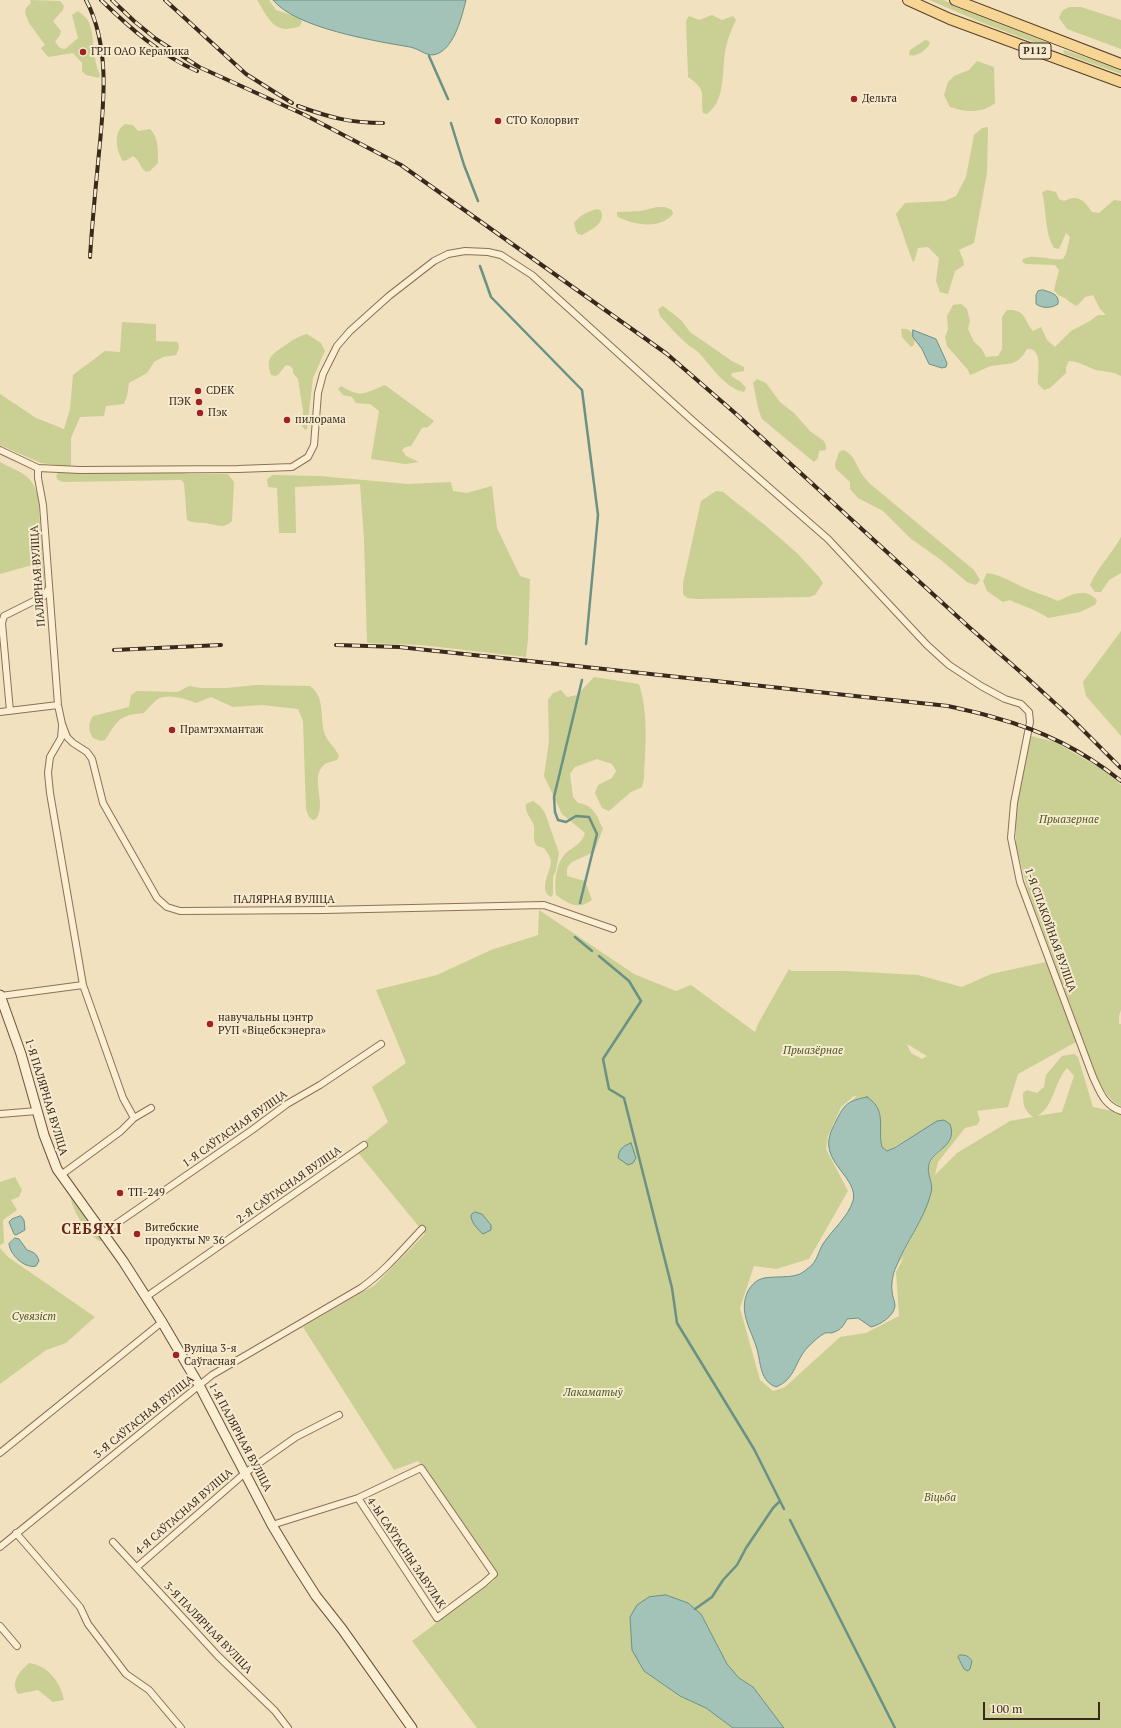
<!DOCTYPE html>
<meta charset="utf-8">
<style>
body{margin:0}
#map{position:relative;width:1121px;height:1728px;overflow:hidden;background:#f1e1bf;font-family:"PT Serif",serif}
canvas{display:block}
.scale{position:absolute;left:983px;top:1702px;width:117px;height:18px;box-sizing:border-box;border:2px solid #39291c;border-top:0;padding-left:5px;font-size:12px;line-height:14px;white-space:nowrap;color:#39291c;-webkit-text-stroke:3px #f7ebcf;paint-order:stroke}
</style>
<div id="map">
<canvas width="1121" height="1728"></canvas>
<div class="scale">100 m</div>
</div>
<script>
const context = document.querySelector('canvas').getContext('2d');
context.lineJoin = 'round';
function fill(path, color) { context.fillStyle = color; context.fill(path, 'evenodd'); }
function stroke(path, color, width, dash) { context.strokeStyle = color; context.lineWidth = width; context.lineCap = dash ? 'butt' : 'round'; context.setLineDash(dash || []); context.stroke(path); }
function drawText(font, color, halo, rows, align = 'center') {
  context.font = font + ' "PT Serif",serif'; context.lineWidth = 4; context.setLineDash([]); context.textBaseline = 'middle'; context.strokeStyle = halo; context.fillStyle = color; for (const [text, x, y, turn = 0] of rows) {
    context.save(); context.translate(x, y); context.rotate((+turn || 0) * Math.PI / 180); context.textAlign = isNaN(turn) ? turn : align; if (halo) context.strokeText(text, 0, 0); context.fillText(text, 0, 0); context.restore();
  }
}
fill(new Path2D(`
 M30 0 60 1 64 6 63 10 53 21 61 31 60 35 55 42 60 48 65 49 78 38 72 15 78 11C83 15 88 18 90 25 95 42 92 58 100 75L99 78 86 75 82 71V63L73 53 48 57 41 48 45 45 29 23 25 13 26 8 31 3Z
 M257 0H269L276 10 300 18 286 11 313 24 300 18 302 22 300 26C274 36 269 19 257 0Z
 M929 0H943L1046 42 1047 44 1044 46 988 25Z
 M1069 7H1081L1121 20V49L1067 29 1059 18 1062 11Z
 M712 15 722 20 733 16 736 20C732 29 728 37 726 47 721 69 727 99 707 114L703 113C700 93 708 91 688 77L686 21 689 16 699 20Z
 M925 40 929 41 930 44C925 51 917 57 909 55L910 50Z
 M1064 50 1121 69V74L1065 54 1063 52Z
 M977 61 994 67 995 103C981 114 966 112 950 107L944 95 948 82 954 76 969 70Z
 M125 124 133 125 138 131 150 129C159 137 158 152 158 163L150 171 146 172C140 168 140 160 133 156L127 160 123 161C116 151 113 131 125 124Z
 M988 127 987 173 974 243 959 250 963 259 964 265 955 271 948 294 940 292 936 281 939 258 928 247 918 248 914 262 912 260 896 214 905 203 945 201 956 196 966 177 974 135 982 128Z
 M1048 190 1056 192 1059 199 1064 201C1078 194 1084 200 1092 212L1099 213 1114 200 1121 201V376C1113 371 1105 372 1096 370 1087 367 1078 361 1069 361L1066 367V373L1050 388 1044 390 1038 384C1037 374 1044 347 1027 349 1017 367 1009 363 991 366 984 368 977 373 970 375L968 370 947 346 945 337 948 329 947 316 953 305 961 304 967 309 970 321 968 329 974 342 981 348 986 357 998 356 1002 349V317L1007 310C1026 309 1023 319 1033 331L1041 327 1047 340 1055 347 1071 331 1090 321 1098 315H1106L1100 309 1093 295 1085 297 1077 306C1069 303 1066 297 1058 295L1054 290 1059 270 1055 265 1026 264 1022 262 1023 259C1036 253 1049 261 1063 259L1066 254 1070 237 1066 233 1059 249 1054 248C1044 231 1047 211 1042 192Z
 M657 207H665L672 210 673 214C662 227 643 226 628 221 624 219 620 219 617 216V212L641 211Z
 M598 209 601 211C606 223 591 230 582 235L578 234 576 231 574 223C580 215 588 211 598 209Z
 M663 306 681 320 690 332 732 361 744 367V371L732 373 731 376 741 382 746 388 744 392C724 388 711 365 698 352 695 349 691 347 688 345 678 336 669 326 660 316L658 309Z
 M122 322 156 324V341L178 342 179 348 176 355 163 357 154 362 147 373 129 383 127 396 124 404 106 406 104 416 80 417 71 438V467L41 463 0 445V394L36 418 64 429 70 409 73 375 105 351 120 352Z
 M901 329C908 328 911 331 915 337L914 345 911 347 902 337Z
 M307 334 321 343 325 351 313 378 307 429 305 430 302 426 303 411 298 379 293 373V369L290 366 286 365 278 375 275 376 271 375C264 356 275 353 287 344 294 339 299 336 307 334Z
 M757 379 766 383 780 402 794 413 810 431 824 441 826 446V450L819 451 818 458 814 462 762 419C757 408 756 395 753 383Z
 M385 385 434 421 428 427 422 428 411 446 405 447 402 450 406 456 419 462 406 464 371 459 379 411 370 404 356 403 352 397 343 395 338 389 341 386C362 398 363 394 385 385Z
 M843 450C853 454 854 460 859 469 861 474 866 479 869 483L974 570 980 580 978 583 975 585 967 582 941 560 910 538 883 511 858 498 850 489V482L836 469 835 464 839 452Z
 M0 462C20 473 32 473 38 497L45 589 44 593 39 598 36 564 0 574Z
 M59 472H180L187 474H228L234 482 232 521C224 530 215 524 205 523 196 522 197 524 187 520L184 483 181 480 63 482 58 480 56 476Z
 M273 475 319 476 408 484 451 482 453 491 467 493 492 486 497 528 520 576 530 579 528 639 526 657 421 645 367 643 364 539 360 484 295 487 296 533H279L277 488 268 487 267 479Z
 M716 491 723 492 766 526 797 553 819 577 823 583 815 595 809 597 697 599 687 598 683 594V583L701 501Z
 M1121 537V573L1109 580 1101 592H1095L1090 585C1097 568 1112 554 1121 537Z
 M987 573C1001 575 1012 582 1025 588 1036 593 1047 596 1058 601 1071 595 1085 587 1097 600L1095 605 1080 612 1048 618C1036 609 1024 607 1010 600L1003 602 987 591 983 581Z
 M1121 631V736L1086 696 1083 682Z
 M594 677 639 684C649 714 645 748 644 779L642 787 631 792 609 811 602 808 595 793 598 785 612 778 616 771 612 764 597 759 575 767 570 774 573 797 578 803C594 805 597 816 603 829L594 852 572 862 567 868V876L585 881 592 900C579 910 568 904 556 895 554 885 556 866 562 858 569 847 580 848 585 833L562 814 544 776 549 741 548 700 553 693 561 690 567 697 577 695Z
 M256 685 310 686C325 697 320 715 324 732 327 742 335 747 339 756L337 760C334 761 328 762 325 764 308 777 328 804 316 819L313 820 309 817 306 809 303 721 298 709 262 705 233 707 211 697 196 703C186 699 169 693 158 699 153 702 148 709 144 713 119 715 118 720 105 740L101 741 93 738C88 729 88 724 93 716L129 707 131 695 137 691 178 692 189 686 201 688H227Z
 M1031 736 1055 742 1105 771 1121 785V1010L1119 1016V1024H1121V1106C1109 1101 1105 1092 1099 1082L1028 891 1016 845V807Z
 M533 801 540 806 545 813 559 853 556 870 553 877V894L551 897C538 890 550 873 551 862 551 857 547 852 544 848L537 846C532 840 535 833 534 826 532 819 524 812 526 804Z
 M539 910 634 974 676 991 691 985 755 1032 758 1024 789 969 791 971H845L918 975 962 987 991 974 1046 962 1076 1042 1018 1074 1008 1107 977 1111 980 1120 977 1125 965 1128 938 1162 935 1175 957 1153 1010 1121 1033 1117C1024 1110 1023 1105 1023 1093L1027 1090 1037 1093 1044 1087 1046 1075 1062 1056 1074 1054 1078 1057 1093 1107 1117 1112 1121 1114V1728H784L753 1687 739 1678 727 1664 701 1614 644 1671 680 1696 706 1708 733 1728H477L412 1641 495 1580 494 1569 418 1461 394 1470 303 1327 375 1285 425 1234 355 1149 388 1122 372 1087 406 1063 376 990 437 975 491 950 538 935ZM907 1044 927 1056 922 1059 911 1053ZM1067 1068 1074 1076 1062 1112 1037 1116C1054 1107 1054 1082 1067 1068ZM854 1096H857L851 1101 867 1097C888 1111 877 1127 882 1147L887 1151 912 1137 948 1143C934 1158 923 1162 932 1184L921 1220 898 1263 904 1257 896 1272 899 1316 866 1333 840 1337 785 1387 773 1391 760 1380 740 1308 754 1266 776 1269 809 1259 848 1191 826 1149 828 1136 841 1107Z
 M15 1177 22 1190 19 1197 11 1200 17 1210 3 1220 4 1243 0 1245V1182Z
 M70 1191 103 1239 102 1241H99C85 1231 70 1209 70 1191Z
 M0 1248 8 1257 95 1317 66 1343 46 1350 0 1384Z
 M29 1663C49 1666 60 1682 64 1700L53 1702 38 1690 18 1694C10 1682 20 1671 29 1663Z`), '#cacf93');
const water = new Path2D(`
 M273 0H466C462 16 455 45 439 53 428 59 421 49 410 47 375 41 295 28 273 0Z
 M1043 290C1050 292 1060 294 1058 304 1052 308 1043 309 1036 304V295L1038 291Z
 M913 330 936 339 947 363 946 367 942 368 929 364 922 349 913 337Z
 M867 1097C888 1111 877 1127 882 1147L887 1151 896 1147 937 1121 944 1120 950 1124C958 1146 933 1150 929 1164 926 1175 934 1182 931 1193 924 1220 906 1242 896 1267 893 1273 891 1284 892 1291 892 1296 895 1301 895 1306 894 1316 880 1325 871 1327L858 1318 847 1319C844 1325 841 1330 834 1332 832 1334 828 1332 825 1333 819 1336 813 1342 808 1347 795 1360 796 1379 776 1387 760 1381 761 1364 757 1349 751 1329 738 1312 748 1291 751 1286 755 1281 761 1279 767 1276 788 1278 797 1275 802 1274 808 1268 812 1265 818 1258 819 1250 823 1244 832 1230 848 1217 853 1201 859 1178 821 1163 830 1135 831 1130 834 1126 836 1121 845 1103 848 1101 867 1097Z
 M631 1143 636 1158 633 1163 628 1165 618 1158C619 1149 623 1146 631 1143Z
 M475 1212 482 1214 491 1225V1230L483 1234C478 1230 470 1221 471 1215Z
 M21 1216 24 1220 25 1230 16 1235 14 1234 9 1222 12 1219Z
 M15 1238 19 1239 27 1250C34 1252 37 1254 39 1261L36 1266C25 1269 10 1255 9 1244Z
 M666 1595 688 1603 701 1614 727 1664 739 1678 753 1687 784 1728H733L706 1708 680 1696 644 1671 632 1650 630 1617 637 1605 649 1597Z
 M960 1655C967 1655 968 1656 972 1661L970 1669 968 1671 964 1669 958 1657Z`);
fill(water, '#a3c2b8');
stroke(water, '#699186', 1);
stroke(new Path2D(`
 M429 56 448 99
 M451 123 464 165 478 201
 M480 266 491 297 582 390 598 515 586 644
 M580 903 597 834 589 817 576 816 566 822 558 820 555 812 554 797 582 680
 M575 937 592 951
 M599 956 629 981 641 1001 603 1059 609 1089 624 1098 672 1288 677 1323 754 1449 784 1509
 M790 1520 895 1728
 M695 1609 712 1597 723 1580 737 1565 746 1548 773 1508 780 1501`), '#699186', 2.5);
const street = new Path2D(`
 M0 450 38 468 80 470 238 469 292 467 308 457 314 445 318 393 323 374 337 346 350 331 389 296 434 261 448 254 465 251 488 252 501 255 532 275 693 421 828 539 927 645 949 665 981 686 1005 699 1021 704 1029 712 1030 722 1014 803 1011 838 1020 882 1093 1077C1100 1092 1104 1105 1121 1111
 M38 468V478L43 505 58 705 62 724 67 737 73 743 87 752 92 759 103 803 157 898 167 907 180 911 324 910 544 905 613 929
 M10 711 2 623 4 616 44 596 49 588
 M0 712 58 705
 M62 726 61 738 50 757 48 773 50 793 83 985 123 1098 134 1118
 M0 996 83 985
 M0 1114 37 1111
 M61 1175 121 1131 134 1118 151 1108
 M103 1233 252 1130 287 1104 320 1085 381 1044
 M146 1297 364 1145
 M0 1453 162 1322
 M272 1525 358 1498 421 1468 494 1574 484 1583 437 1618 358 1498
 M16 1533 80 1607 88 1624 126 1674 149 1690 181 1728
 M113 1542 218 1656 275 1711 288 1728
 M0 1547 212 1375 361 1288C385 1271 402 1250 422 1229
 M137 1567 245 1473 296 1437 339 1415
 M0 1626 17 1646`);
const secondary = new Path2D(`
 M0 995 21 1054 44 1135 57 1169 123 1261 162 1322 199 1385 272 1525 293 1560 316 1596 342 1629 412 1728`);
const primary = new Path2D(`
 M908 0 950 19 1121 82
 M955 0 1121 64`);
stroke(street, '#8b7156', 8);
stroke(secondary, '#6c523a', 11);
stroke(primary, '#583f2b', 12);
stroke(street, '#fbeed3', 6);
stroke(secondary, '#fbeed3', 9);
stroke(primary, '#f7d594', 10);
const rail = new Path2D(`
 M86 0C112 49 103 110 98 163 95 194 92 226 90 257
 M101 0C130 28 160 55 197 71
 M112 0 134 21 156 39 199 67 305 115 401 165 667 354 735 413 970 628 1024 675 1070 717 1121 768
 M165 0 246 74 292 103
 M298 106C328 117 350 123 383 123
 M336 645 399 647 948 706C964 710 981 713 996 718 1041 730 1085 752 1121 781
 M114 650 221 645`);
stroke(rail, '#39291c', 4);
stroke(rail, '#f7ebcf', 2.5, [8]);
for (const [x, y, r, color] of [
 [83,52,4,"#9d2327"],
 [854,99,4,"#9d2327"],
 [498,121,4,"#9d2327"],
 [198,391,4,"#9d2327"],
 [199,402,4,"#9d2327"],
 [200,413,4,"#9d2327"],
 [287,420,4,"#9d2327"],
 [172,730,4,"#9d2327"],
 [210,1024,4,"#9d2327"],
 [120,1193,4,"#9d2327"],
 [137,1234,4,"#9d2327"],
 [176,1355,4,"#9d2327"]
]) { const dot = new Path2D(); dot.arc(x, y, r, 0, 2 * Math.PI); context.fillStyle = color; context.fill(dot); stroke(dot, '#f7ebcf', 1.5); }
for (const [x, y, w] of [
 [1035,51,32]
]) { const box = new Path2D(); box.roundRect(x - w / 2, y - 8, w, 16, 3); context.fillStyle = '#f7ebcf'; context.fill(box); stroke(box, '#39291c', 1); }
drawText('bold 10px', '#39291c', null, [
 ["Р112",1035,51]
]);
drawText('11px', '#39291c', '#f7ebcf', [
 ["ГРП ОАО Керамика",91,52],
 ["Дельта",862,99],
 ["СТО Колорвит",506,121],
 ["CDEK",206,391],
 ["ПЭК",191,402,"right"],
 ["Пэк",208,413],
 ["пилорама",295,420],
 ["Прамтэхмантаж",180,730],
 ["навучальны цэнтр",218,1018],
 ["РУП «Віцебскэнерга»",218,1031],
 ["ТП-249",128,1193],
 ["Витебские",145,1228],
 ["продукты № 36",145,1241],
 ["Вуліца 3-я",184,1349],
 ["Саўгасная",184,1362]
], 'left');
drawText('11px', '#39291c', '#f7ebcf', [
 ["ПАЛЯРНАЯ ВУЛІЦА",38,576,-94],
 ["ПАЛЯРНАЯ ВУЛІЦА",284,900],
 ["1-Я СПАКОЙНАЯ ВУЛІЦА",1050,930,70],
 ["1-Я ПАЛЯРНАЯ ВУЛІЦА",46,1097,73],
 ["1-Я САЎГАСНАЯ ВУЛІЦА",235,1129,-35],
 ["2-Я САЎГАСНАЯ ВУЛІЦА",289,1185,-35],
 ["3-Я САЎГАСНАЯ ВУЛІЦА",144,1417,-39],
 ["1-Я ПАЛЯРНАЯ ВУЛІЦА",240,1437,62],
 ["4-Я САЎГАСНАЯ ВУЛІЦА",184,1512,-41],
 ["4-Ы САЎГАСНЫ ЗАВУЛАК",406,1553,56],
 ["3-Я ПАЛЯРНАЯ ВУЛІЦА",208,1628,46]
]);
drawText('italic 11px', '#4b5721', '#f7ebcf', [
 ["Прыазернае",1069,820],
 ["Прыазёрнае",813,1051],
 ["Сувязіст",34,1317],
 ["Лакаматыў",593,1393],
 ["Віцьба",940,1498]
]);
context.letterSpacing = '1px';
drawText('bold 15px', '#682719', '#f7ebcf', [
 ["СЕБЯХІ",92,1230]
]);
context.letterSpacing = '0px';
</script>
